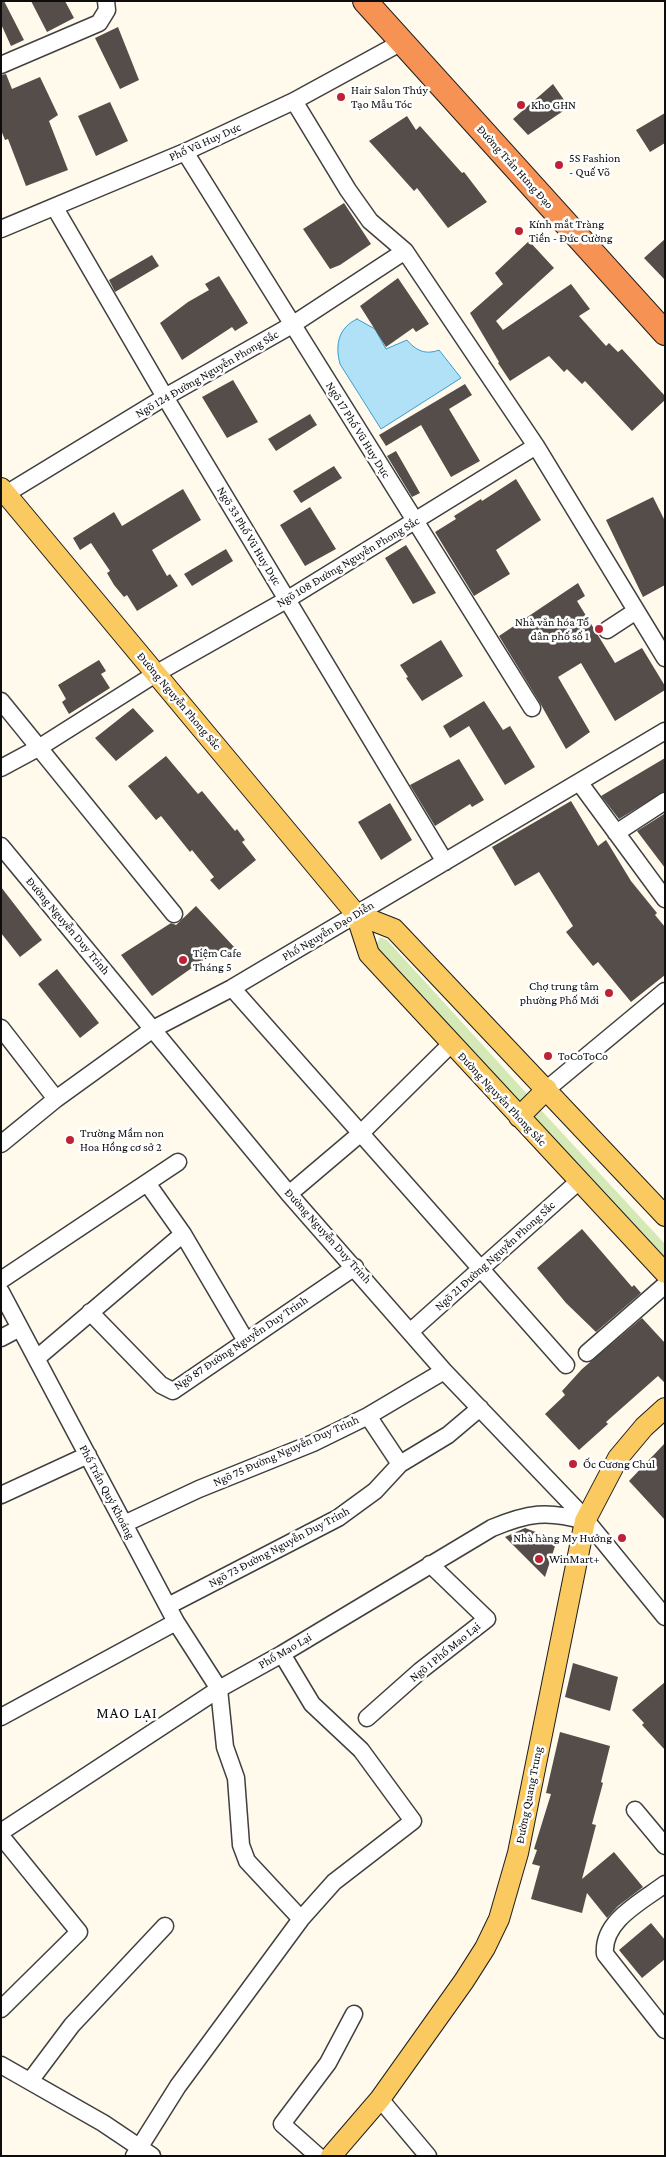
<!DOCTYPE html>
<meta charset="utf-8">
<style>
body{margin:0}
#map{position:relative;width:666px;height:2157px;overflow:hidden;background:#fffaec;font-family:"Crimson Pro",serif}
canvas{display:block}
.frame{position:absolute;inset:0;border:2px solid #0d0d0d;pointer-events:none}
</style>
<div id="map">
<canvas width="666" height="2157"></canvas>
<div class="frame"></div>
</div>
<script>
const context = document.querySelector('canvas').getContext('2d');
context.lineJoin = 'round';
function fill(path, color) { context.fillStyle = color; context.fill(path, 'evenodd'); }
function stroke(path, color, width, dash) { context.strokeStyle = color; context.lineWidth = width; context.lineCap = dash ? 'butt' : 'round'; context.setLineDash(dash || []); context.stroke(path); }
function drawText(font, color, halo, rows, align = 'center') {
  context.font = font + ' "Crimson Pro",serif'; context.lineWidth = 5; context.setLineDash([]); context.textBaseline = 'middle'; context.strokeStyle = halo; context.fillStyle = color; for (const [text, x, y, turn = 0] of rows) {
    context.save(); context.translate(x, y); context.rotate((+turn || 0) * Math.PI / 180); context.textAlign = isNaN(turn) ? turn : align; if (halo) context.strokeText(text, 0, 0); context.fillText(text, 0, 0); context.restore();
  }
}
fill(new Path2D(`
 M380 937 387 940 528 1095 522 1105 375 947Z
 M540 1109 665 1244V1262L531 1115Z`), '#d4e9b6');
const water = new Path2D(`
 M357 319 375 329 386 349 407 340C416 351 426 355 439 350L461 378 381 429 340 364C335 345 338 328 357 319Z`);
fill(water, '#b0e1f7');
stroke(water, '#379dcf', 1);
fill(new Path2D(`
 M1 1H4L24 40 11 46 1 24Z
 M31 1H65L74 18 47 32Z
 M118 27 139 80 120 89 95 38Z
 M6 74 12 89 40 77 58 115 49 121 68 170 26 186 8 139 5 140 1 130V75Z
 M553 84 569 107 528 135 513 119Z
 M110 102 128 141 96 156 78 116Z
 M665 113V143L650 152 636 130Z
 M407 116 416 130 420 126 462 173 464 172 487 202 448 228 417 188 414 191 369 141Z
 M344 203 371 244 340 265 330 269 303 229Z
 M665 239V280L644 258Z
 M529 241 554 268 496 321 503 330 571 284 590 309 579 316 606 346 609 343 618 352 622 349 665 396V400L632 431 585 381 582 384 567 369 564 372 549 356 510 381 498 363 499 362 470 313 503 284 495 273Z
 M152 255 159 266 115 292 109 280Z
 M219 276 248 323 235 331 232 327 182 360 160 323 188 302 209 290 205 284Z
 M398 278 429 324 416 332 413 328 386 347 360 306Z
 M233 380 258 422 227 438 202 397Z
 M465 384 472 395 449 409 480 461 451 477 421 425 386 446 379 435Z
 M310 414 317 425 276 451 268 439Z
 M396 451 420 493 412 497 387 456Z
 M334 466 342 478 301 503 293 491Z
 M516 479 541 520 496 550 510 574 474 596 435 532 456 519 454 516 481 499 482 501Z
 M183 489 201 520 152 550 167 576 170 574 178 586 137 611 127 595 124 597 114 585 107 573 110 571 91 543 80 550 73 538 114 512 122 526Z
 M653 497 665 521V585L643 597 606 520Z
 M310 507 336 549 305 566 280 525Z
 M406 545 436 593 413 604 385 558Z
 M226 549 233 561 192 586 184 574Z
 M578 583 585 596 577 601 615 663 642 648 665 686V690L615 721 581 663 558 677 590 732 566 749 540 703 499 636Z
 M441 640 463 676 422 701 406 678 408 677 400 665Z
 M99 660 106 671 101 674 110 688 69 714 62 702 66 699 58 685Z
 M484 701 503 730 510 726 535 767 505 785 469 726 450 738 443 726Z
 M133 708 154 731 116 761 95 738Z
 M166 756 198 794 202 791 235 831 237 829 245 840 242 842 256 860 219 890 210 880 214 877 192 850 190 852 161 816 156 820 128 786Z
 M665 758V791L619 819 601 796Z
 M459 759 484 800 472 807 470 804 435 826 410 785Z
 M571 801 598 846 606 840 631 881 657 913 655 915 665 927V975L631 1002 598 962 593 966 566 932 573 926 539 872 515 886 492 847Z
 M390 803 412 840 381 860 358 822Z
 M664 814 665 815V868L637 831Z
 M1 887 42 940 20 957 1 933Z
 M196 906 235 948 221 957 216 951 152 996 121 955 171 923 176 925Z
 M57 969 99 1023 80 1038 38 984Z
 M582 1229 632 1287 634 1285 641 1293 596 1332 566 1303 537 1268Z
 M642 1318 665 1343V1383L658 1376 606 1422 608 1424 579 1450 545 1414 565 1395 562 1391 582 1369Z
 M665 1443V1520L629 1481Z
 M525 1528 557 1540 545 1577 505 1537Z
 M573 1663 618 1677 610 1711 565 1697Z
 M665 1682V1750L642 1725 644 1723 632 1710Z
 M560 1732 610 1746 601 1782 603 1783 592 1824 596 1825 582 1879 614 1852 643 1887 618 1906 607 1918 587 1893 582 1913 531 1899 540 1866 532 1864 537 1850 534 1849 551 1794 546 1793Z
 M651 1923 665 1940V1959L642 1978 619 1950Z`), '#554d49');
const minor = new Path2D(`
 M1 65 99 23 107 10 106 1
 M294 101 348 190 370 221 405 251 536 446 665 658
 M185 152 532 708
 M55 208 165 397 445 862
 M1 229 185 152 294 101 402 42
 M1 497 165 397 292 325 405 251
 M607 630 636 611
 M1 701 174 914
 M1 768 40 747 157 673 288 599 536 446
 M579 782 665 899
 M616 833 665 801
 M1 846 289 1194 444 1371 581 1514 665 1617
 M232 988 566 1365
 M1 1028 56 1099
 M547 1089 665 991
 M1 1144 56 1099 153 1029 232 988 665 731
 M147 1183 183 1234 246 1341
 M289 1194 361 1133 451 1044
 M1 1280 178 1162
 M1 1292 176 1622 219 1689 225 1747 236 1778 241 1845 247 1861 301 1919
 M90 1312 161 1385 173 1391 355 1267
 M411 1331 579 1181
 M1 1338 20 1328
 M587 1353 665 1285
 M37 1358 183 1234
 M368 1416 400 1464
 M1 1495 88 1455
 M124 1524 199 1489 313 1443 368 1416 444 1371
 M168 1606 338 1518 375 1491 400 1464 448 1435 480 1408
 M1 1717 176 1622
 M367 1718 420 1671 487 1619 430 1564
 M635 1810 665 1846
 M1 1832 219 1689 282 1654 492 1528C528 1513 547 1510 585 1521
 M1 1836 79 1932 1 2009
 M665 1884C641 1902 602 1921 605 1954L665 2030
 M1 2065 103 2123 152 2156
 M30 2081 72 2025 165 1926
 M380 2099 428 2156
 M134 2156 178 2086 301 1919 334 1882 413 1821 361 1750 312 1704 282 1654
 M318 2156 282 2124 328 2063 354 2014`);
const major = new Path2D(`
 M1 488 356 914 369 954 665 1273
 M356 914 394 929 665 1216
 M519 1117 547 1089
 M331 2156 380 2099 464 1981 485 1948 499 1919 518 1853 585 1521 618 1458 644 1427 665 1408`);
const highway = new Path2D(`
 M365 1 665 333`);
stroke(minor, '#404040', 19);
stroke(major, '#1e1e1e', 22);
stroke(highway, '#1e1e1e', 26);
stroke(minor, '#fff', 16);
stroke(major, '#faca61', 20);
stroke(highway, '#f69253', 24);
for (const [x, y, r, color] of [
 [341,97,5,"#be2335"],
 [521,105,5,"#be2335"],
 [559,165,5,"#be2335"],
 [519,231,5,"#be2335"],
 [599,629,5,"#be2335"],
 [183,960,5,"#be2335"],
 [609,993,5,"#be2335"],
 [548,1056,5,"#be2335"],
 [70,1140,5,"#be2335"],
 [573,1464,5,"#be2335"],
 [622,1538,5,"#be2335"],
 [539,1559,5,"#be2335"]
]) { const dot = new Path2D(); dot.arc(x, y, r, 0, 2 * Math.PI); context.fillStyle = color; context.fill(dot); stroke(dot, '#fff', 2); }
drawText('12px', '#0d0d0d', '#fff', [
 ["Hair Salon Thúy",351,90],
 ["Tạo Mẫu Tóc",351,104],
 ["Kho GHN",531,105],
 ["5S Fashion",569,158],
 ["- Quế Võ",569,172],
 ["Kính mắt Tràng",529,224],
 ["Tiền - Đức Cường",529,238],
 ["Nhà văn hóa Tổ",589,622,"right"],
 ["dân phố số 1",589,636,"right"],
 ["Tiệm Cafe",193,953],
 ["Tháng 5",193,967],
 ["Chợ trung tâm",599,986,"right"],
 ["phường Phố Mới",599,1000,"right"],
 ["ToCoToCo",558,1056],
 ["Trường Mầm non",80,1133],
 ["Hoa Hồng cơ sở 2",80,1147],
 ["Ốc Cương Chul",583,1464],
 ["Nhà hàng My Hưởng",612,1538,"right"],
 ["WinMart+",549,1559]
], 'left');
drawText('12px', '#0d0d0d', '#fff', [
 ["Phố Vũ Huy Dực",205,142,-24],
 ["Đường Trần Hưng Đạo",515,167,48],
 ["Ngõ 124 Đường Nguyễn Phong Sắc",207,374,-30],
 ["Ngõ 17 Phố Vũ Huy Dực",358,430,58],
 ["Ngõ 33 Phố Vũ Huy Dực",249,536,59],
 ["Ngõ 108 Đường Nguyễn Phong Sắc",348,562,-31],
 ["Đường Nguyễn Phong Sắc",179,701,50],
 ["Đường Nguyễn Duy Trinh",68,926,50],
 ["Phố Nguyễn Đạo Diễn",328,931,-31],
 ["Đường Nguyễn Phong Sắc",502,1099,47],
 ["Đường Nguyễn Duy Trinh",328,1236,48],
 ["Ngõ 21 Đường Nguyễn Phong Sắc",495,1256,-42],
 ["Ngõ 87 Đường Nguyễn Duy Trinh",241,1343,-34],
 ["Ngõ 75 Đường Nguyễn Duy Trinh",286,1451,-24],
 ["Phố Trần Quý Khoáng",107,1492,62],
 ["Ngõ 73 Đường Nguyễn Duy Trinh",279,1547,-28],
 ["Phố Mao Lại",285,1651,-30],
 ["Ngõ 1 Phố Mao Lại",445,1652,-39],
 ["Đường Quang Trung",529,1795,-79]
]);
context.letterSpacing = '1px';
drawText('15px', '#0d0d0d', '#fff', [
 ["MAO LẠI",127,1713]
]);
context.letterSpacing = '0px';
</script>
